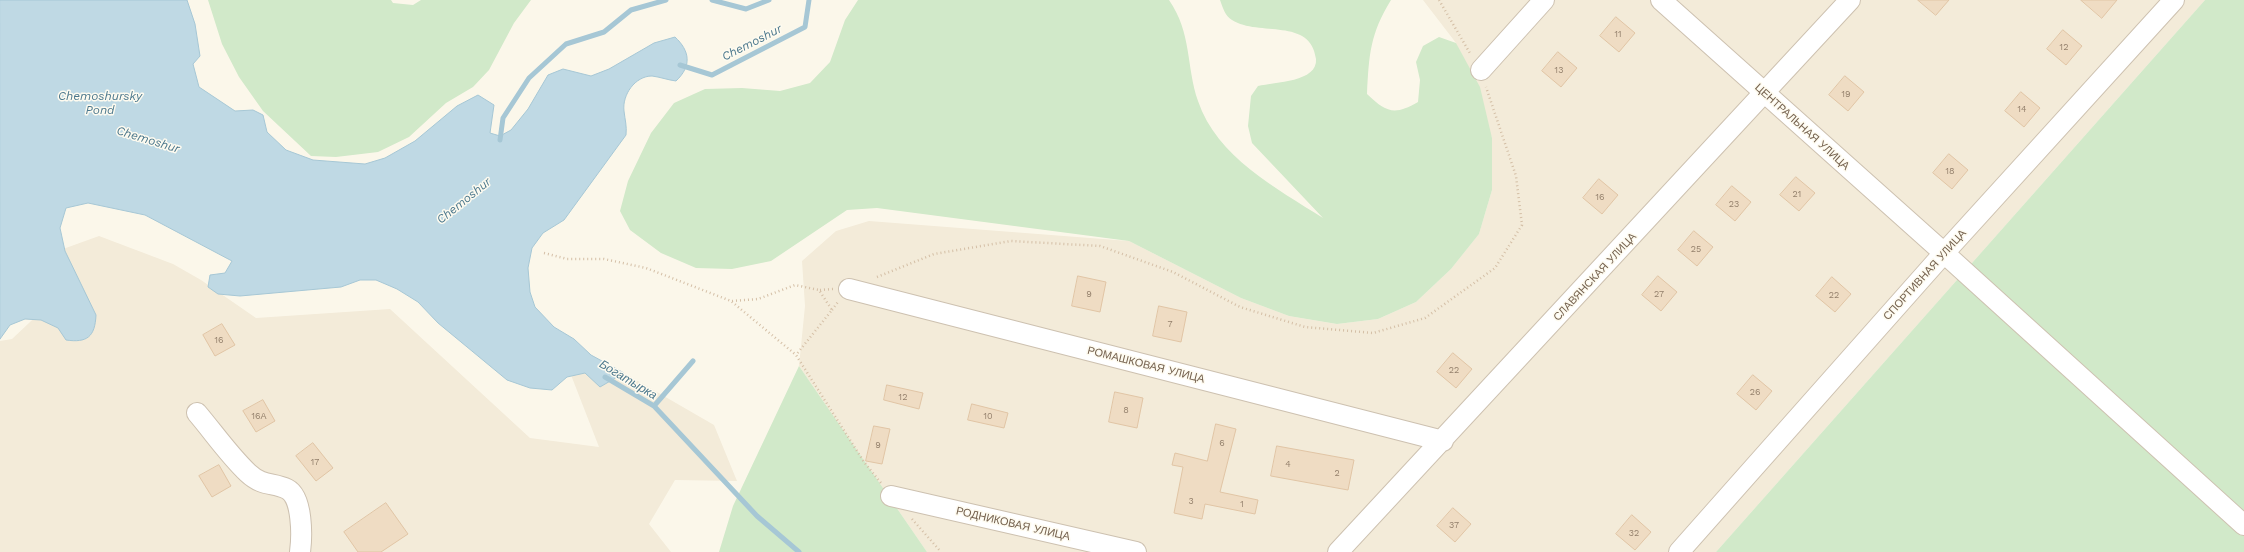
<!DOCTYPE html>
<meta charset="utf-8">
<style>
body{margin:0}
canvas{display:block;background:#fbf7ea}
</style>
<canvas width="2244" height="552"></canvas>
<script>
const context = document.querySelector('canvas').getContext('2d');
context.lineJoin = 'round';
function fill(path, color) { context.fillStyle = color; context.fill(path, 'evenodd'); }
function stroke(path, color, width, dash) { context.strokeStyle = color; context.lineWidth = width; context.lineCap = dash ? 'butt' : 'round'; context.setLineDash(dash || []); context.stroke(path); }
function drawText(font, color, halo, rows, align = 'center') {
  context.font = font + ' "Work Sans",sans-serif'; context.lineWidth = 3; context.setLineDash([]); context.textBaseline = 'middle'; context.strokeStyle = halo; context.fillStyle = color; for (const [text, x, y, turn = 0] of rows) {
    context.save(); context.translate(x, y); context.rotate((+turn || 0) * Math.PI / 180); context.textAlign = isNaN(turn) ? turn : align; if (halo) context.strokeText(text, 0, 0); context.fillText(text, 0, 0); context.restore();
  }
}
fill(new Path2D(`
 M1423 0H2205L1716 552H927L799 366 805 306 802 261 836 231 869 221 1129 241 1241 298 1289 316 1337 324 1378 319 1416 302 1451 269 1479 234 1492 190V138L1456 43Z
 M99 236 173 264 201 280 256 318 390 309 530 438 599 447 564 357 624 373 714 425 737 481 675 480 649 524 671 552H0V341L12 339 47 306 52 253Z`), '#f3ebd9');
fill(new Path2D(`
 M208 0H391L393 3 413 5 421 0H531L514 23 489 70 473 87 446 103 409 137 378 152 336 157 311 156 263 111 239 77 222 44Z
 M858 0H1169C1192 33 1186 66 1198 101 1217 157 1276 188 1323 218L1252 143 1248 126 1251 96 1258 86C1275 82 1318 82 1316 59 1311 17 1259 37 1232 20 1225 16 1223 8 1220 0H1391C1370 34 1369 55 1367 94 1386 112 1394 116 1418 102L1420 80 1416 62 1423 46 1439 37 1456 43 1480 87 1492 138V190L1479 234 1451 269 1416 302 1378 319 1337 324 1289 316 1241 298 1129 241 877 208 847 210 771 261 732 269 696 268 661 253 630 230 620 211 628 181 651 133 674 103 705 89 742 88 780 91 810 83 830 62 845 20Z
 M2205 0H2244V552H1716Z
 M799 366 927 552H719L733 506Z`), '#d1e9c9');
const water = new Path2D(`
 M0 0H187L195 24 200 56 193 64 199 87 235 111 253 110 263 115 267 132 286 150 313 160 365 164 385 158 415 141 457 106 478 95 494 105 490 133 500 136 511 130 528 109 548 75 563 69 591 76 609 69 654 43 675 37C690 51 692 66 676 81 668 80 660 77 652 76 635 76 622 95 624 111 625 120 627 126 626 135L564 220 543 233 532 248 528 268 530 292 535 307 554 327 574 339 591 355 624 373 600 387 585 373 567 377 552 390 530 388 507 380 438 323 418 302 397 289 376 280H360L341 287 240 296 218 294 208 287 210 275 225 273 232 261 145 215 88 203 66 208 60 228 65 251 96 315C95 337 87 343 66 340L58 328 41 320 25 319 10 325 0 339Z`);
fill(water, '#bfd9e4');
stroke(water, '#a6c7d5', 1);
stroke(new Path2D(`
 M712 0 746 9 769 0
 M680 65 712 75 805 27 809 0
 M500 140 503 118 529 78 566 44 604 32 631 10 666 0
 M605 377 654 406 757 516 799 552
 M654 406 693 361`), '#a6c7d5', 5);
const building = new Path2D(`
 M1918 0H1949L1936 15Z
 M2081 0H2117L2102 18Z
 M1616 17 1635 33 1619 52 1600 36Z
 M2063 30 2082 46 2066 65 2047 49Z
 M1558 52 1577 68 1561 87 1542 71Z
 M1845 76 1864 92 1848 111 1829 95Z
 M2021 92 2040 108 2024 127 2005 111Z
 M1949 154 1968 170 1952 189 1933 173Z
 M1796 177 1815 193 1799 211 1780 195Z
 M1599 179 1618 195 1602 214 1583 198Z
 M1732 186 1751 202 1735 221 1716 205Z
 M1694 231 1713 247 1697 266 1678 250Z
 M1078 276 1106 282 1100 312 1072 306Z
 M1658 276 1677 292 1661 311 1642 295Z
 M1832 277 1851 294 1835 312 1816 296Z
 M1159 306 1187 312 1181 342 1153 336Z
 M222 324 235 345 215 356 203 335Z
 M1453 353 1472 369 1456 388 1437 372Z
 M1753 375 1772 391 1756 410 1737 394Z
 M887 385 923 393 919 409 884 400Z
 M1115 392 1143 398 1137 428 1109 422Z
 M263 400 275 421 256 432 243 411Z
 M972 404 1008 413 1004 428 968 420Z
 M1216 424 1236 429 1220 492 1258 500 1255 514 1205 504 1202 519 1174 513 1183 467 1172 465 1175 453 1207 461Z
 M874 426 890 429 882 464 866 461Z
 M313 443 333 468 316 481 296 456Z
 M1277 446 1354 460 1348 490 1271 476Z
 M219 465 231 486 212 497 199 476Z
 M386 503 408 534 381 552H358L344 532Z
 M1453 508 1471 524 1455 542 1437 526Z
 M1632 515 1651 532 1635 550 1616 534Z`);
fill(building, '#efdcc3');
stroke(building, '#e1c5a5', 1);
const minor = new Path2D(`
 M1661 0 1944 253 2244 525
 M1481 70 1544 0
 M849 289 1443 441
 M197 413C214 433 229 455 248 473 263 487 273 482 287 489 303 497 302 537 300 552
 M891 496 1136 552
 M1338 552 1850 0
 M1679 552 1944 253 2174 0`);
stroke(minor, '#cdc1b0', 22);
stroke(new Path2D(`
 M1439 0 1471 55
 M544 253 567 259H604L646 268 731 301 796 355 864 462 881 483
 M877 277 934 254 1011 241 1100 246 1173 272 1240 307 1305 327 1373 333 1425 318 1495 268 1522 225 1516 176 1486 87
 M820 290 833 289
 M732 301 758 299 795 285 819 290 832 310 796 355
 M832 310 838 302
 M912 519 941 552`), '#d4bfa6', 2.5, [1, 3]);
stroke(minor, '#fff', 20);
drawText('9px', '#94806c', null, [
 ["11",1618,34],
 ["12",2064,47],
 ["13",1559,70],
 ["19",1846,94],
 ["14",2022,109],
 ["18",1950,171],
 ["21",1797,194],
 ["16",1600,197],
 ["23",1734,204],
 ["25",1696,249],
 ["9",1089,294],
 ["27",1659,294],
 ["22",1834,295],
 ["7",1170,324],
 ["16",219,340],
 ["22",1454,370],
 ["26",1755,392],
 ["12",903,397],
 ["8",1126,410],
 ["16А",259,416],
 ["10",988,416],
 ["6",1222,443],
 ["9",878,445],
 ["17",315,462],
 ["4",1288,464],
 ["2",1337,473],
 ["3",1191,501],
 ["1",1242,504],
 ["37",1454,525],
 ["32",1634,533]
]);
drawText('11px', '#75624f', '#fefbf0', [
 ["ЦЕНТРАЛЬНАЯ УЛИЦА",1802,127,42],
 ["СПОРТИВНАЯ УЛИЦА",1925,275,-48],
 ["СЛАВЯНСКАЯ УЛИЦА",1595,277,-47],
 ["РОМАШКОВАЯ УЛИЦА",1146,365,14],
 ["РОДНИКОВАЯ УЛИЦА",1013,524,13]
]);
drawText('italic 12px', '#4c788d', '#fefbf0', [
 ["Chemoshur",752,43,-27],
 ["Chemoshursky",100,96],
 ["Pond",100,110],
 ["Chemoshur",148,140,17],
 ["Chemoshur",464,201,-39],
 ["Богатырка",628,380,31]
]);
</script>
